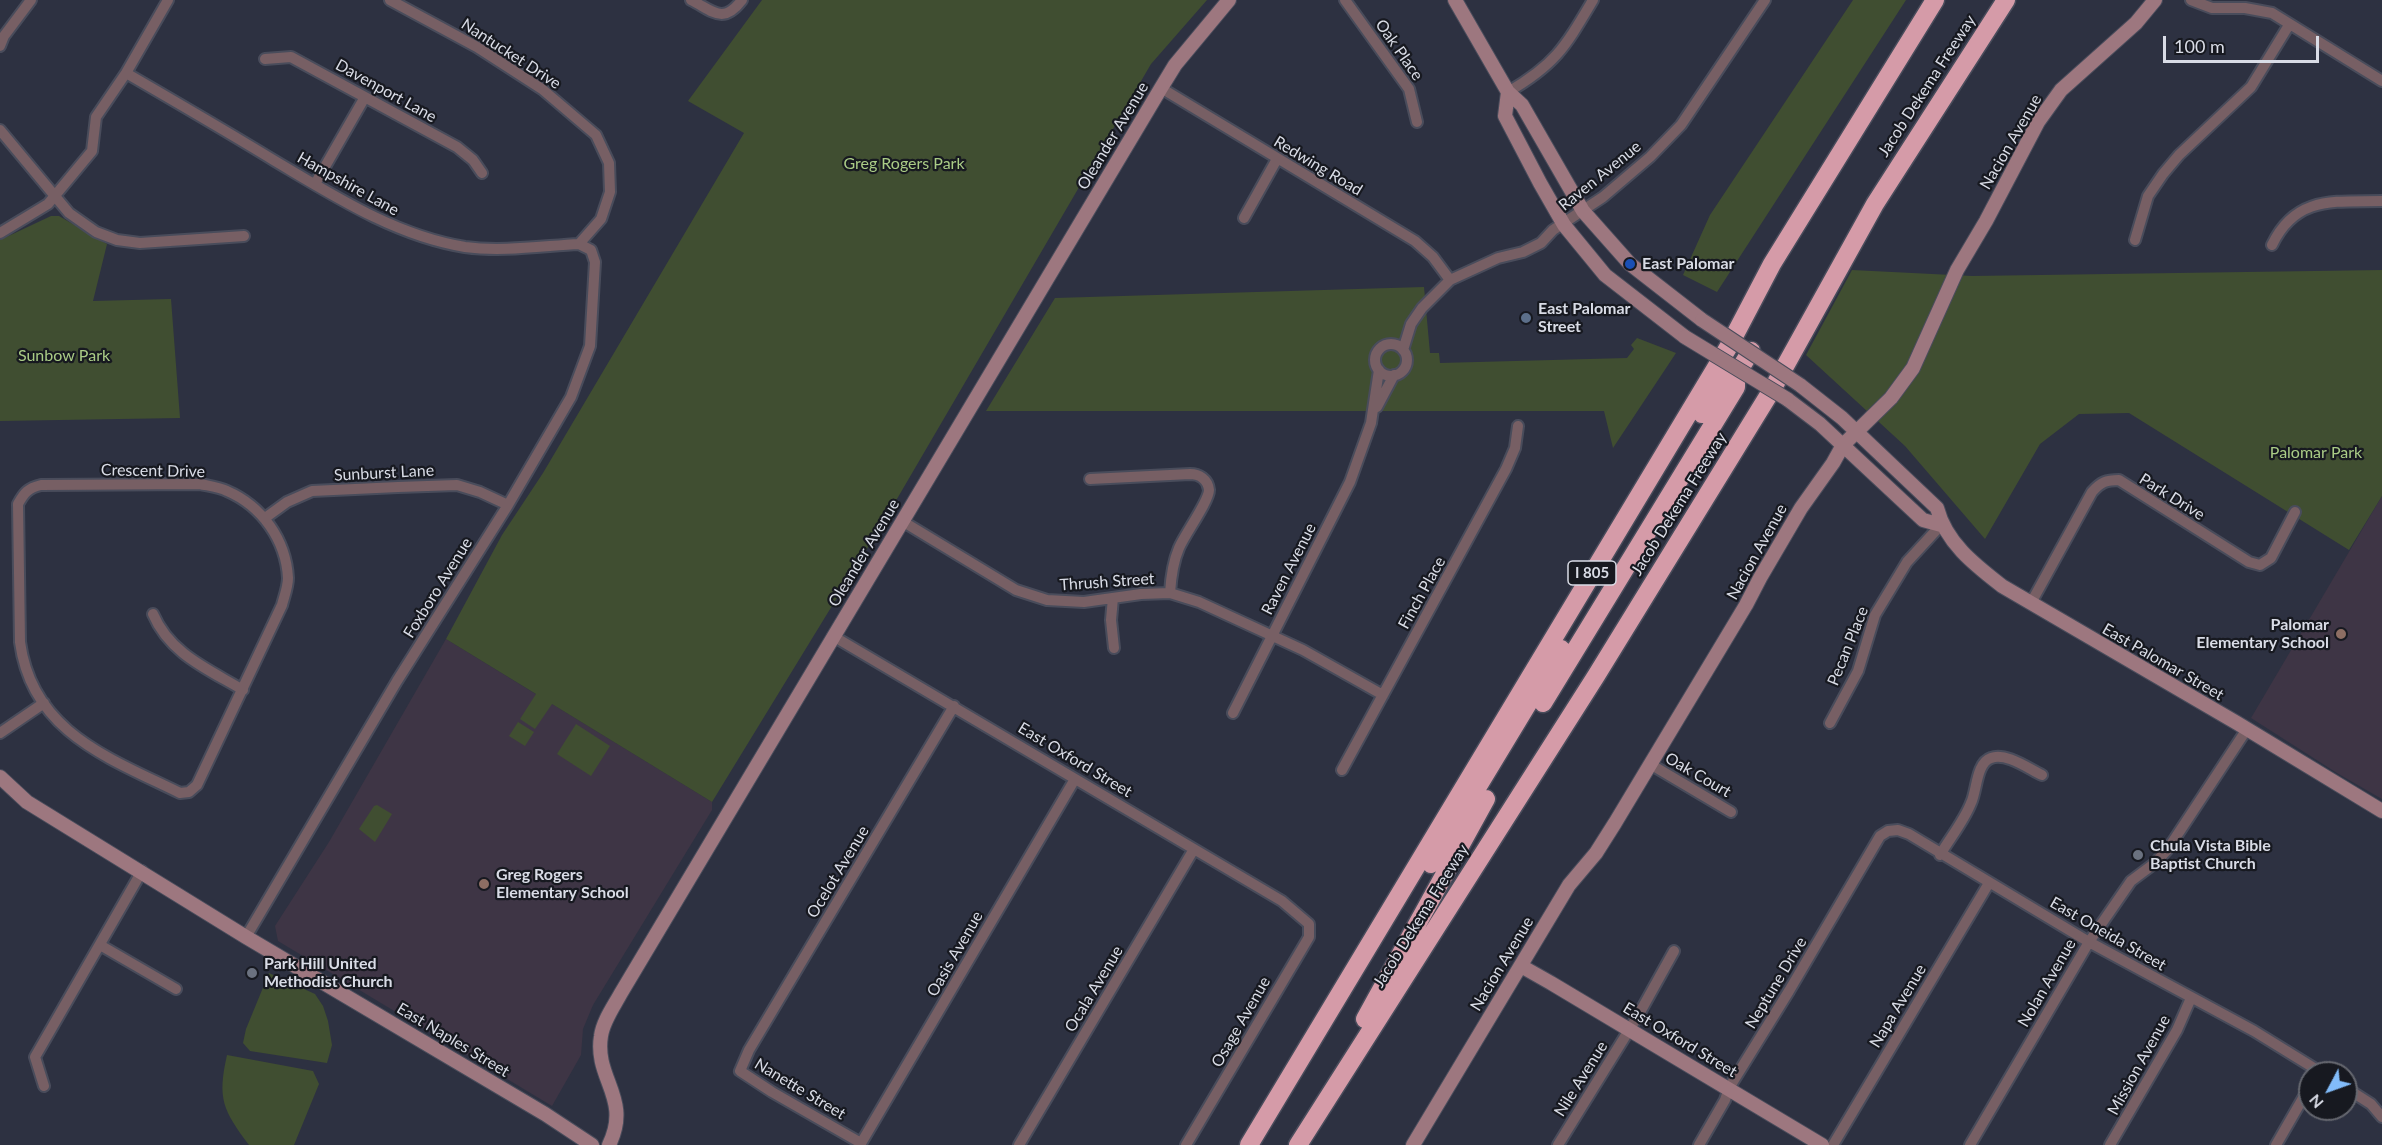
<!DOCTYPE html>
<style>
body{margin:0}
#map{position:relative;width:2382px;height:1145px;overflow:hidden;background:#2d3141;font-family:Lato,sans-serif}
canvas{display:block}
.north{position:absolute;left:2298px;top:1061px;width:60px;height:60px;box-sizing:border-box;background:#171920;border:2px solid #65676f;border-radius:50%;rotate:229deg;font-size:16px;font-weight:700;line-height:24px;text-align:center;color:#d9dce6}
.north::after{content:'';display:block;margin:auto;width:21px;height:27px;background:#82bcfa;clip-path:polygon(50% 0,100% 100%,50% 72%,0 100%)}
.scale{position:absolute;left:2163px;top:36px;width:156px;height:27px;box-sizing:border-box;border:3px solid #d9dce6;border-top:0;padding-left:8px;font-size:18px;line-height:21px;white-space:nowrap;color:#d9dce6;-webkit-text-stroke:4px #171920;paint-order:stroke}
</style>
<div id="map">
<canvas width="2382" height="1145"></canvas>
<div class="north">N</div>
<div class="scale">100 m</div>
</div>
<script>
const context = document.querySelector('canvas').getContext('2d');
context.lineJoin = 'round';
function fill(path, color) { context.fillStyle = color; context.fill(path, 'evenodd'); }
function stroke(path, color, width, dash) { context.strokeStyle = color; context.lineWidth = width; context.lineCap = dash ? 'butt' : 'round'; context.setLineDash(dash || []); context.stroke(path); }
function drawText(font, color, halo, rows, align = 'center') {
  context.font = font + ' Lato,sans-serif'; context.lineWidth = 4.5; context.setLineDash([]); context.textBaseline = 'middle'; context.strokeStyle = halo; context.fillStyle = color; for (const [text, x, y, turn = 0] of rows) {
    context.save(); context.translate(x, y); context.rotate((+turn || 0) * Math.PI / 180); context.textAlign = isNaN(turn) ? turn : align; if (halo) context.strokeText(text, 0, 0); context.fillText(text, 0, 0); context.restore();
  }
}
fill(new Path2D(`
 M2382 496V799L2337 773 2251 718Z
 M446 639 712 802V810L593 1005 583 1029 581 1055 552 1106 278 941 275 926 329 842Z`), '#3e3545');
fill(new Path2D(`
 M762 0H1207L1151 64 887 516 712 802 552 704 535 729 520 719 536 694 446 639 502 535 543 473 744 133 688 101Z
 M1853 0H1906L1717 292 1683 275 1710 215Z
 M51 216H59L107 244 93 301 171 299 180 418 0 421V240Z
 M1852 270 1972 276 2382 270V496L2349 550 2129 413 2079 414 2040 444 1985 539 1905 446 1806 355Z
 M1424 287 1430 353H1439L1440 363 1627 358 1634 349 1631 345 1637 338 1676 353 1613 448 1604 411H986L1055 298Z
 M518 722 534 732 525 746 509 736Z
 M576 724 610 746 591 776 557 754Z
 M377 805 392 814 375 842 359 829 374 806Z
 M269 973 315 994 323 1006 328 1021 332 1045 327 1063 250 1051 243 1043 246 1029Z
 M227 1055 313 1071 319 1084 294 1145H249C223 1110 217 1099 227 1055Z`), '#404e31');
const street = new Path2D(`
 M390 0 477 47 542 89 596 135 609 163 610 192 601 219 579 244
 M691 0C713 11 723 25 742 0
 M1345 0 1409 89 1417 122
 M2191 0 2212 8H2245L2272 13 2382 81
 M0 46 4 36 31 0
 M265 59 291 57 457 147 473 160 482 173
 M126 73C176 102 226 131 275 161 334 196 396 236 465 247 502 252 542 246 579 244
 M1161 88 1415 241 1433 257 1450 280
 M1508 92C1556 64 1565 47 1593 0
 M0 130 69 213 96 232 117 240 140 243 244 236
 M315 184 365 97
 M1244 218 1277 159
 M0 233 48 204 92 151 96 117 126 73 168 0
 M2135 240 2148 196 2163 174 2179 155 2251 87 2289 25
 M2272 245C2296 195 2335 202 2382 201
 M1375 360a16 16 0 1 1 32 0a16 16 0 1 1-32 0Z
 M1403 350 1411 324 1422 308 1450 280 1498 258 1523 252 1541 243 1553 230 1603 197 1650 157 1681 125 1765 0
 M1377 407 1394 375
 M1090 479 1190 474C1199 474 1208 479 1209 490 1209 501 1185 534 1179 548 1173 562 1171 577 1170 593
 M200 484C209 486 219 487 227 491 262 506 286 540 288 578 288 587 284 597 282 605L197 785 189 792 180 793C109 758 32 732 20 642L18 504C24 493 28 488 41 485Z
 M265 518 287 502 312 491 398 487 457 485 480 492 508 505
 M902 521 1016 590 1047 600 1084 602 1141 594 1170 593 1199 602 1303 650 1383 695
 M1113 598 1111 620 1114 648
 M2031 603 2092 492C2101 482 2106 480 2119 480L2249 562 2260 565 2271 558 2295 512
 M153 614C170 654 208 669 243 690
 M833 636 1282 901 1309 924V937L1186 1145
 M1233 713 1350 482 1371 423 1379 370
 M1830 723 1858 671 1875 615 1907 562 1941 525
 M0 733 44 703
 M1650 764 1731 812
 M1342 770 1506 469 1515 448 1518 426
 M1940 855C1950 838 1964 821 1971 803 1977 791 1976 763 1991 758 2006 752 2029 769 2042 775
 M246 937 397 681 508 505 571 397 590 346 595 262 591 250 579 244
 M100 945 176 989
 M44 1086 35 1057 142 871
 M2346 1088 2371 1104 2382 1117
 M861 1143 772 1092 740 1071 749 1050 954 706
 M860 1145 1075 779
 M1019 1145 1194 849
 M1558 1145 1639 1014 1674 951
 M1699 1145 1725 1100 1729 1088 1789 991 1880 836 1888 831 1898 830 1909 834 2089 942 2254 1031 2322 1073
 M1833 1145 1989 883
 M1970 1145 2089 942 2131 881 2155 863 2168 849 2247 729
 M2110 1145 2177 1030 2191 998
 M2276 1145 2310 1086`);
const secondary = new Path2D(`
 M1455 0 1508 92 1522 105 1583 211 1630 264 1702 320
 M1508 92 1505 116 1540 183 1564 225 1605 275 1685 337
 M1800 385 1842 418 1937 508C1946 543 1975 565 2002 586L2237 723 2382 811
 M1787 399 1820 424 1923 520 1941 525
 M0 777 27 802 246 937 545 1114 592 1145
 M1521 966 1551 983 1822 1145
 M609 1145C632 1098 594 1079 601 1036 603 1021 614 1006 621 993L1161 88 1175 65 1229 0
 M1413 1145 1569 885 1596 853 1615 823 1746 605 1760 578 1801 508 1833 463 1843 445 1891 398 1913 368 1957 270 1986 221 2038 122 2061 90 2136 23 2155 0`);
const highway = new Path2D(`
 M1702 414 1723 380 1736 375 1751 351
 M1543 703 1736 387V375
 M1431 864 1561 649
 M1365 1019 1486 799
 M1249 1145 1729 346 1772 264 1935 0
 M1298 1145 1596 676 1773 388 1875 204 2006 0`);
stroke(street, '#494c5b', 14);
stroke(secondary, '#494c5b', 16);
stroke(highway, '#494c5b', 21);
stroke(street, '#775f64', 10);
stroke(secondary, '#9d777f', 14);
stroke(highway, '#d59ba8', 18);
const secondaryBridge = new Path2D(`
 M1702 320 1800 385
 M1685 337 1787 399`);
stroke(secondaryBridge, '#494c5b', 16, []);
stroke(secondaryBridge, '#9d777f', 14);
for (const [x, y, r, color] of [
 [1630,264,6,"#1a4fb4"],
 [1526,318,6,"#5c6f8a"],
 [2341,634,6,"#8d6e63"],
 [2138,855,6,"#6b7280"],
 [484,884,6,"#8d6e63"],
 [252,973,6,"#6b7280"]
]) { const dot = new Path2D(); dot.arc(x, y, r, 0, 2 * Math.PI); context.fillStyle = color; context.fill(dot); stroke(dot, '#171920', 2); }
for (const [x, y, w] of [
 [1592,573,48]
]) { const box = new Path2D(); box.roundRect(x - w / 2, y - 12, w, 24, 4.5); context.fillStyle = '#171920'; context.fill(box); stroke(box, '#d9dce6', 1.5); }
drawText('bold 15px', '#d9dce6', null, [
 ["I 805",1592,573]
]);
drawText('16px', '#d9dce6', '#171920', [
 ["Oak Place",1399,50,55],
 ["Nantucket Drive",511,54,33],
 ["Jacob Dekema Freeway",1927,86,-57],
 ["Davenport Lane",386,91,29],
 ["Oleander Avenue",1113,136,-59],
 ["Nacion Avenue",2011,142,-60],
 ["Redwing Road",1318,166,31],
 ["Raven Avenue",1600,176,-39],
 ["Hampshire Lane",348,184,29],
 ["Crescent Drive",153,471,1],
 ["Sunburst Lane",384,473,-3],
 ["Park Drive",2172,497,32],
 ["Jacob Dekema Freeway",1679,504,-58],
 ["Nacion Avenue",1757,552,-61],
 ["Oleander Avenue",864,553,-59],
 ["Raven Avenue",1289,569,-63],
 ["Thrush Street",1107,582,-4],
 ["Foxboro Avenue",438,588,-58],
 ["Finch Place",1422,593,-61],
 ["Pecan Place",1848,646,-68],
 ["East Palomar Street",2163,662,30],
 ["East Oxford Street",1075,760,31],
 ["Oak Court",1698,775,30],
 ["Ocelot Avenue",838,872,-59],
 ["Jacob Dekema Freeway",1421,916,-58],
 ["East Oneida Street",2108,934,30],
 ["Oasis Avenue",955,954,-60],
 ["Nacion Avenue",1502,964,-59],
 ["Neptune Drive",1776,983,-59],
 ["Nolan Avenue",2047,983,-60],
 ["Ocala Avenue",1094,989,-59],
 ["Napa Avenue",1898,1006,-59],
 ["Osage Avenue",1241,1022,-60],
 ["East Naples Street",453,1040,31],
 ["East Oxford Street",1680,1040,31],
 ["Mission Avenue",2139,1065,-61],
 ["Nile Avenue",1581,1079,-58],
 ["Nanette Street",800,1089,31]
]);
drawText('16px', '#aacc86', '#171920', [
 ["Greg Rogers Park",904,164],
 ["Sunbow Park",64,356],
 ["Palomar Park",2316,453]
]);
drawText('bold 16px', '#d9dce6', '#171920', [
 ["East Palomar",1642,264],
 ["East Palomar",1538,309],
 ["Street",1538,327],
 ["Palomar",2329,625,"right"],
 ["Elementary School",2329,643,"right"],
 ["Chula Vista Bible",2150,846],
 ["Baptist Church",2150,864],
 ["Greg Rogers",496,875],
 ["Elementary School",496,893],
 ["Park Hill United",264,964],
 ["Methodist Church",264,982]
], 'left');
</script>
